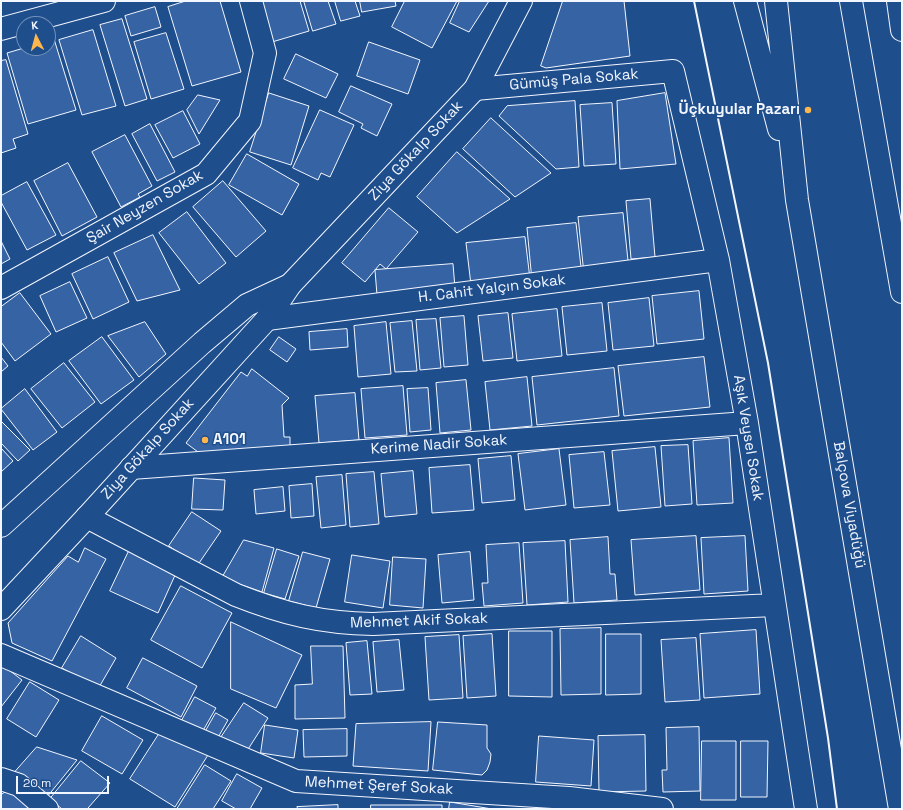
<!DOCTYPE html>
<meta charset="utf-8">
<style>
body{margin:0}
#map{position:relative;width:903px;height:810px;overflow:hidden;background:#1f4e8c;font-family:"Space Grotesk",sans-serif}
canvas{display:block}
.frame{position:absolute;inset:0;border:2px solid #f2f6ff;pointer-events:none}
.north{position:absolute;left:16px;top:16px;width:40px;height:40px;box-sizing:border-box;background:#1f4e8c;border:1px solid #7391ba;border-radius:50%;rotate:354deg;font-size:11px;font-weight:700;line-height:16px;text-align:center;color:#f2f6ff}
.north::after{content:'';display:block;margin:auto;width:14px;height:18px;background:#ffb74d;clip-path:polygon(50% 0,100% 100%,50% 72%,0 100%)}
.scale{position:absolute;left:16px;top:776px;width:93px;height:18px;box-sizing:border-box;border:2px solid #f2f6ff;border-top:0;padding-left:5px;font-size:12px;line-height:14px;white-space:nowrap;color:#f2f6ff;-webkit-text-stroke:3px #1f4e8c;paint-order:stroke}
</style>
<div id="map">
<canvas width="903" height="810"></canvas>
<div class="frame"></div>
<div class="north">K</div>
<div class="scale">20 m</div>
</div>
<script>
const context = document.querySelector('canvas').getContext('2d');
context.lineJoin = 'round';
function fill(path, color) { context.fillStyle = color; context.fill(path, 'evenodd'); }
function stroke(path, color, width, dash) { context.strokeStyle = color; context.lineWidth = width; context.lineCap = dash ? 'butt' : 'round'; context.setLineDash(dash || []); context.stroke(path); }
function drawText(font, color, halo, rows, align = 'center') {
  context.font = font + ' "Space Grotesk",sans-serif'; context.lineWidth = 3; context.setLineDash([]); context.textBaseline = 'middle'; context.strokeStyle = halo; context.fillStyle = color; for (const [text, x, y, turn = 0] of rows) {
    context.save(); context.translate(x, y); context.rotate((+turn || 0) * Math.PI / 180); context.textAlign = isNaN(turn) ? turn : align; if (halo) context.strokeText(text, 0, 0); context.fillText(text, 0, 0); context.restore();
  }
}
const building = new Path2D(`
 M186 1H220L241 72 192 86 168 7Z
 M259 1H300L309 31 272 42Z
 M304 1H328L336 24 313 31Z
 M335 1H355L360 16 341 21Z
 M360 1H395L396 6 362 12Z
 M405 1H457L432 48 392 27Z
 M460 1H489L469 32 450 23Z
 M563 1H624L630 56 546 68 541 66Z
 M155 7 161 27 131 36 125 16Z
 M122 19 147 99 125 106 100 25Z
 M93 30 116 106 82 115 59 40Z
 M166 33 184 89 151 99 134 42Z
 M54 39 76 110 28 124 7 53 24 48H48V41Z
 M369 42 420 60 408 94 357 76Z
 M296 54 338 74 326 98 284 79Z
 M6 60 28 134 13 139 16 148 1 153V61Z
 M351 86 392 104 377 136 361 128 363 124 339 112Z
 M269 93 309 106 291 165 250 152Z
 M665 93 676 164 620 169 617 101Z
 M198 95 220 100 199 134 187 110Z
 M575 101 579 167 556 169 499 116 507 106Z
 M612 103 616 164 584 166 580 105Z
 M320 110 354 125 330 177 321 173 318 180 293 168Z
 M183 111 200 144 173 158 155 125Z
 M491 118 551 173 515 197 463 149Z
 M150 124 175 172 157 181 132 134Z
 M125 135 152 186 138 194 140 197 121 207 92 152Z
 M457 152 510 199 457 233 417 197Z
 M247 154 299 184 282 215 229 185Z
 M68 163 97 217 62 236 34 181Z
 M223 181 266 231 236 257 193 207Z
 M27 182 56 235 27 250 1 202V196Z
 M650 199 655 257 631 259 626 201Z
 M389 208 418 232 386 269 380 264 365 282 342 263Z
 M187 212 226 263 199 284 159 233Z
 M623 213 629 270 584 274 578 217Z
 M576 223 582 276 532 281 527 228Z
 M153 235 180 290 137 301 114 253Z
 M525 237 530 279 471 285 466 243Z
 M1 241 10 259 1 264Z
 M108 257 129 302 93 319 72 274Z
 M453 264 455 288 377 295 375 270Z
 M70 282 87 318 56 332 40 296Z
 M699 291 704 339 657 344 652 296Z
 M20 293 51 334 15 361 1 342V307Z
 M649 298 654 346 613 350 608 303Z
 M602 303 607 351 567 355 562 307Z
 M557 309 562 356 517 361 512 314Z
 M508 313 513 358 483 361 478 316Z
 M464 316 468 365 444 367 440 318Z
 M436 319 441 368 420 370 416 320Z
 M412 321 417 371 395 372 390 323Z
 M145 322 166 354 139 377 108 336Z
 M386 322 391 374 358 377 354 326Z
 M347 329 348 347 310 350 309 332Z
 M102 337 134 380 101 404 69 361Z
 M279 337 296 349 287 362 270 350Z
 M1 357 8 366 1 372Z
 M704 357 710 407 624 416 618 366Z
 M64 363 95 402 62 428 31 389Z
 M614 368 619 416 537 425 532 377Z
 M252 369 289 398 282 405 284 437H290V450L202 455 186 443 241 372 247 376Z
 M527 377 532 426 490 430 485 382Z
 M466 380 471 430 440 433 436 383Z
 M403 386 407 435 365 438 361 389Z
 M428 388 431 430 410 432 407 389Z
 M25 389 57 432 33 450 1 409Z
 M355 393 359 440 319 443 315 396Z
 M1 421 30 450 18 461 1 443Z
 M729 438 733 503 697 505 693 441Z
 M688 445 692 504 665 506 661 446Z
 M655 447 661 507 618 511 612 451Z
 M1 448 13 461 1 472Z
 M559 449 566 505 525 510 518 454Z
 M604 452 610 505 574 508 569 455Z
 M511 456 515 500 482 503 478 459Z
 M470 465 474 510 432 513 429 468Z
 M413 471 417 514 385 517 381 474Z
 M374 472 379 524 350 527 346 474Z
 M342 475 346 525 321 528 316 477Z
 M194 478 225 480 223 510 192 509Z
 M312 484 314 516 291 518 289 486Z
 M283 487 285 511 256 514 254 490Z
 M192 512 221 531 197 566 169 546Z
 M696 536 700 590 635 595 631 540Z
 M745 536 748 591 704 594 701 538Z
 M608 537 610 574H615L617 600 574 603 570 540Z
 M244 540 274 548 262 592 222 578Z
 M565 541 568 602 527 605 523 543Z
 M519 543 523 603 484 606 482 583H488L486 545Z
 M85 548 106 559 52 661 12 643 8 623 68 556 78 562Z
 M277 549 299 556 285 599 264 593Z
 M129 551 176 573 158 613 110 591Z
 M303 552 330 559 316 608 289 601Z
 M470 552 474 600 442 603 438 555Z
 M352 555 390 561 383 608 345 602Z
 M393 557 426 559 423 608 390 605Z
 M181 586 232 613 202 668 151 640Z
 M231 622 302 655 276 708 231 689Z
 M601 628V694L561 695 560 629Z
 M756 630 760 694 704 698 700 634Z
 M509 631H552V697L509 696Z
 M492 634 496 696 467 698 463 636Z
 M606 634H641V694L606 695Z
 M459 635 463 698 429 700 425 637Z
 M81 636 116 658 98 689 62 668Z
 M696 638 700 700 665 702 661 640Z
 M399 640 404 690 377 692 373 642Z
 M367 641 372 694 350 695 346 643Z
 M311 646H343L345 718 295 719V685L312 684Z
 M143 658 197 686 181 717 127 688Z
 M1 664 22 680 1 707Z
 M30 682 59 700 36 737 7 719Z
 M195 697 216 708 201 734 181 722Z
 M244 703 268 718 245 754 220 739Z
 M216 713 228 720 216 741 204 734Z
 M102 716 143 740 122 774 82 751Z
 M431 722 428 771 353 766 356 724Z
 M438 722 487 725V748L491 754 490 762 487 770 482 775 433 770Z
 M265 725 298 730 294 758 261 753Z
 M699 727 700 791 663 792 662 770H667L666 728Z
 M163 728 208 755 175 807 130 779Z
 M347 729V756L304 757 303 730Z
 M645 735 646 791 599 792 598 736Z
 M539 736 594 740 591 786 536 782Z
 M702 741H736V800H701Z
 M741 741H768L767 797H741Z
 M37 747 77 760 47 797 15 772Z
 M81 761 110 783 88 808 90 809H62L50 799Z
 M205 765 231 781 213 809H177Z
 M237 774 262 788 250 809H236L222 801Z
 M12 788 32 809H1V795Z
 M450 802 492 809H449Z
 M338 805V809H298L297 807Z
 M371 805H442V809H371Z`);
fill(building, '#3563a3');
stroke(building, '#f2f6ff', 1);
const minor = new Path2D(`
 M475 89 673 71 718 260 747 423 806 809
 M1 288 206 174 250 121 265 53 251 1
 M267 319 718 260
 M131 468 747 423
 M87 517 236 595C284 614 321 623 373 624L774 605
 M1 526 202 343 247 305 290 285
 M1 655 296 781 569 798 662 809
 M1 779 19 785 47 809`);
const major = new Path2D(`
 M1 29 104 1
 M1 609 87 517 267 319 290 285 475 89 521 1`);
const highway = new Path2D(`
 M745 1 779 129
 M776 1 797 200 900 809
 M851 1 902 292
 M898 1 902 30`);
stroke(minor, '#f2f6ff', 24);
stroke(major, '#f2f6ff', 24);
stroke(highway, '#f2f6ff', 24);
stroke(minor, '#1f4e8c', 22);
stroke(major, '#1f4e8c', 22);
stroke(highway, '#1f4e8c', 22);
stroke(new Path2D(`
 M694 1 768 363 828 738 837 809`), '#f2f6ff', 2);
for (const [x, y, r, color] of [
 [808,110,4,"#ffb74d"],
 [205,440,4,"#ffb74d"]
]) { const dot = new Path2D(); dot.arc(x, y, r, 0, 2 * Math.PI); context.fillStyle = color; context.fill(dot); stroke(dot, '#1f4e8c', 1.5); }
drawText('15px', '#f2f6ff', '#1f4e8c', [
 ["Gümüş Pala Sokak",574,80,-5],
 ["Ziya Gökalp Sokak",416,151,-47],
 ["Şair Neyzen Sokak",145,207,-30],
 ["H. Cahit Yalçın Sokak",492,289,-7],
 ["Aşık Veysel Sokak",748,438,81],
 ["Kerime Nadir Sokak",439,445,-4],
 ["Ziya Gökalp Sokak",148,449,-48],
 ["Balçova Viyadüğü",849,505,80],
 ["Mehmet Akif Sokak",419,621,-2],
 ["Mehmet Şeref Sokak",379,786,3]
]);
drawText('bold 15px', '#f2f6ff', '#1f4e8c', [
 ["Üçkuyular Pazarı",800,110],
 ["A101",213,440,"left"]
], 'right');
</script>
